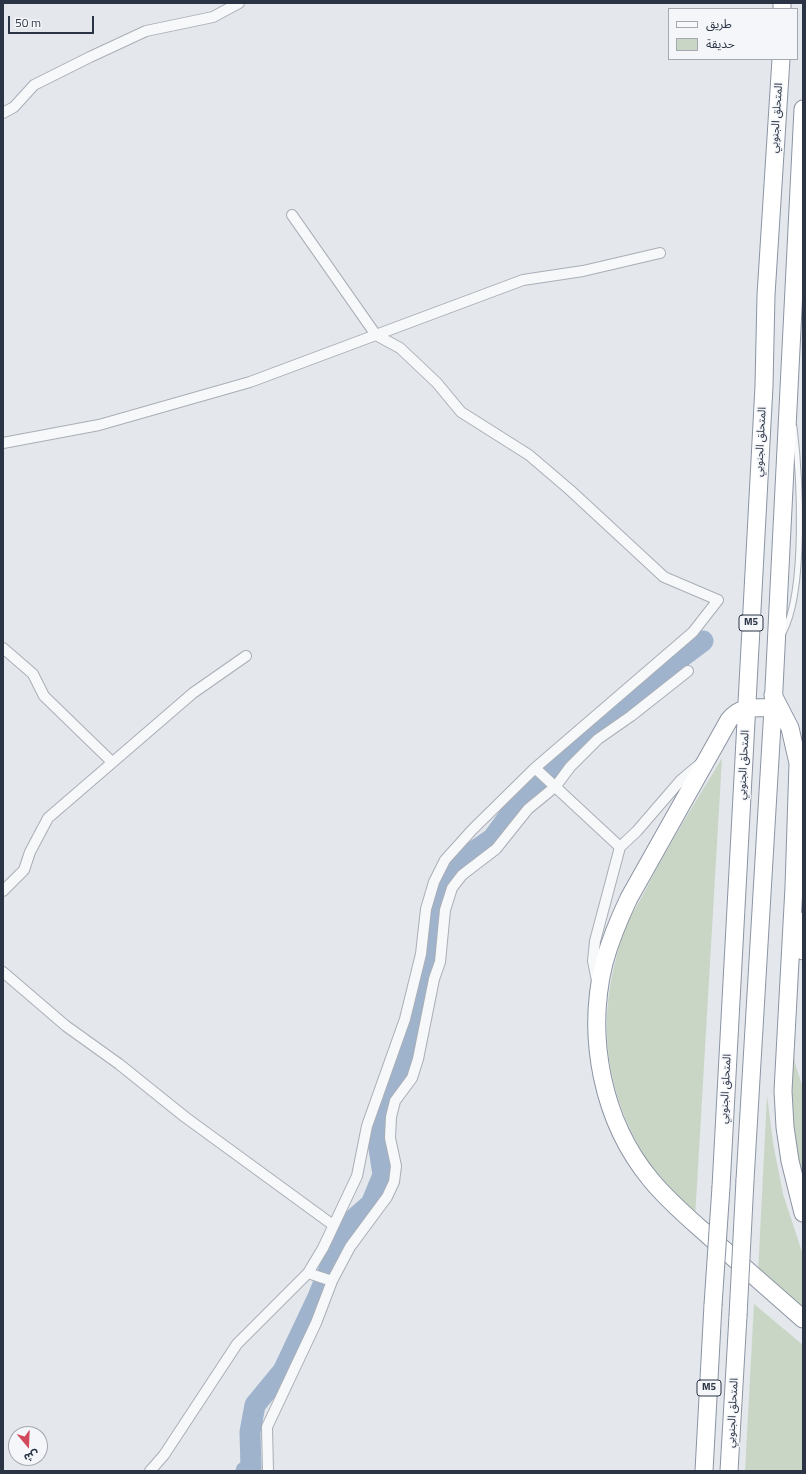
<!DOCTYPE html>
<meta charset="utf-8">
<style>
body{margin:0}
#map{position:relative;width:806px;height:1474px;overflow:hidden;background:#e4e7ec;font-family:"Titillium Web","Noto Sans Arabic",sans-serif}
canvas{display:block}
.frame{position:absolute;inset:0;border:4px solid #2b3445;pointer-events:none}
.legend{position:absolute;left:668px;top:8px;width:130px;height:52px;box-sizing:border-box;background:#f4f6f9;border:1px solid #a4a8b1;margin:0;padding:5px 7px;list-style:none;font-size:12px;color:#2b3445}
.legend li{display:flex;align-items:center;gap:8px;height:20px}
.legend b{width:20px;border:1px solid #a4a8b1}
.north{position:absolute;left:8px;top:1426px;width:40px;height:40px;box-sizing:border-box;background:#f4f6f9;border:1px solid #a4a8b1;border-radius:50%;rotate:161deg;font-size:11px;font-weight:700;line-height:16px;text-align:center;color:#2b3445}
.north::after{content:'';display:block;margin:auto;width:14px;height:18px;background:#d1495b;clip-path:polygon(50% 0,100% 100%,50% 72%,0 100%)}
.scale{position:absolute;left:8px;top:16px;width:86px;height:18px;box-sizing:border-box;border:2px solid #2b3445;border-top:0;padding-left:5px;font-size:12px;line-height:14px;white-space:nowrap;color:#2b3445;-webkit-text-stroke:3px #f4f6f9;paint-order:stroke}
</style>
<div id="map">
<canvas width="806" height="1474"></canvas>
<div class="frame"></div>
<ul class="legend">
<li><b style="height:5px;background:#f7f8fa"></b>طريق</li>
<li><b style="height:11px;background:#c9d6c5"></b>حديقة</li>
</ul>
<div class="north">ش</div>
<div class="scale">50 m</div>
</div>
<script>
const context = document.querySelector('canvas').getContext('2d');
context.lineJoin = 'round';
function fill(path, color) { context.fillStyle = color; context.fill(path, 'evenodd'); }
function stroke(path, color, width, dash) { context.strokeStyle = color; context.lineWidth = width; context.lineCap = dash ? 'butt' : 'round'; context.setLineDash(dash || []); context.stroke(path); }
function drawText(font, color, halo, rows, align = 'center') {
  context.font = font + ' "Titillium Web","Noto Sans Arabic",sans-serif'; context.lineWidth = 3; context.setLineDash([]); context.textBaseline = 'middle'; context.strokeStyle = halo; context.fillStyle = color; for (const [text, x, y, turn = 0] of rows) {
    context.save(); context.translate(x, y); context.rotate((+turn || 0) * Math.PI / 180); context.textAlign = isNaN(turn) ? turn : align; if (halo) context.strokeText(text, 0, 0); context.fillText(text, 0, 0); context.restore();
  }
}
fill(new Path2D(`
 M722 758 695 1219C682 1205 667 1191 657 1176 604 1098 593 1021 624 932 629 917 639 903 646 889 669 844 696 801 722 758Z
 M789 1017 795 1063 803 1088V1190L789 1132Z
 M767 1095 773 1143 783 1194 803 1255V1312L758 1274Z
 M754 1304 803 1345V1471H745Z`), '#c9d6c5');
stroke(new Path2D(`
 M246 1471 251 1468 250 1432 255 1405 283 1371 318 1297 347 1225 371 1204 383 1175 378 1142 379 1113 388 1090 407 1063 415 1017 428 979 433 950 435 916 445 880 470 854 493 838 517 805 595 726 624 707 671 665 703 641`), '#9fb4cc', 21);
const service = new Path2D(`
 M783 633C806 591 800 476 794 427`);
const minor = new Path2D(`
 M3 113 14 107 34 85 90 57 146 31 213 17 239 3
 M3 443 99 425 250 382 523 280 583 271 660 253
 M3 648 33 674 44 696 112 762
 M535 768 620 847
 M3 891 24 870 30 852 48 818 193 693 246 656
 M3 972 66 1026 119 1064 185 1117 333 1225
 M597 981 593 961 595 941 620 847 637 831 681 780 700 764
 M308 1273 332 1281
 M150 1471 164 1455 237 1344 308 1273 323 1248 357 1176 367 1126 405 1019 421 954 426 909 434 882 445 860 472 830 535 768 693 632 718 600 664 577 570 490 529 455 461 412 437 383 400 348 376 335 292 215
 M268 1471 267 1427 316 1323 332 1281 350 1247 387 1197 394 1182 396 1166 390 1138 391 1117 395 1101 412 1078 418 1059 434 979 440 962 445 910 452 888 462 875 496 849 528 809 556 786 570 767 598 739 631 716 688 671`);
const trunk = new Path2D(`
 M782 9V3
 M773 695 790 728 798 763 794 887 783 1091 785 1127 790 1161 803 1213
 M773 708C755 708 741 705 729 720L629 898C619 919 610 941 604 963 586 1037 602 1121 651 1180 669 1202 691 1220 712 1239 742 1265 772 1292 803 1319
 M800 921 803 951
 M745 1180 773 708 803 109
 M721 1187 764 386 766 295 781 59
 M704 1471 713 1305
 M729 1471 738 1316`);
stroke(service, '#a9aeb7', 7);
stroke(minor, '#a9aeb7', 12);
stroke(trunk, '#8b94a3', 19);
stroke(service, '#f7f8fa', 5);
stroke(minor, '#f7f8fa', 10);
stroke(trunk, '#fff', 17);
const trunkBridge = new Path2D(`
 M713 1305 721 1187
 M738 1316 745 1180`);
stroke(trunkBridge, '#8b94a3', 19, []);
stroke(trunkBridge, '#fff', 17);
for (const [x, y, w] of [
 [751,623,24],
 [709,1388,24]
]) { const box = new Path2D(); box.roundRect(x - w / 2, y - 8, w, 16, 3); context.fillStyle = '#f4f6f9'; context.fill(box); stroke(box, '#2b3445', 1); }
drawText('bold 10px', '#2b3445', null, [
 ["M5",751,623],
 ["M5",709,1388]
]);
drawText('11px', '#2b3445', '#f4f6f9', [
 ["المتحلق الجنوبي",777,118,-86],
 ["المتحلق الجنوبي",761,442,-87],
 ["المتحلق الجنوبي",744,765,-87],
 ["المتحلق الجنوبي",726,1089,-87],
 ["المتحلق الجنوبي",733,1413,-87]
]);
</script>
